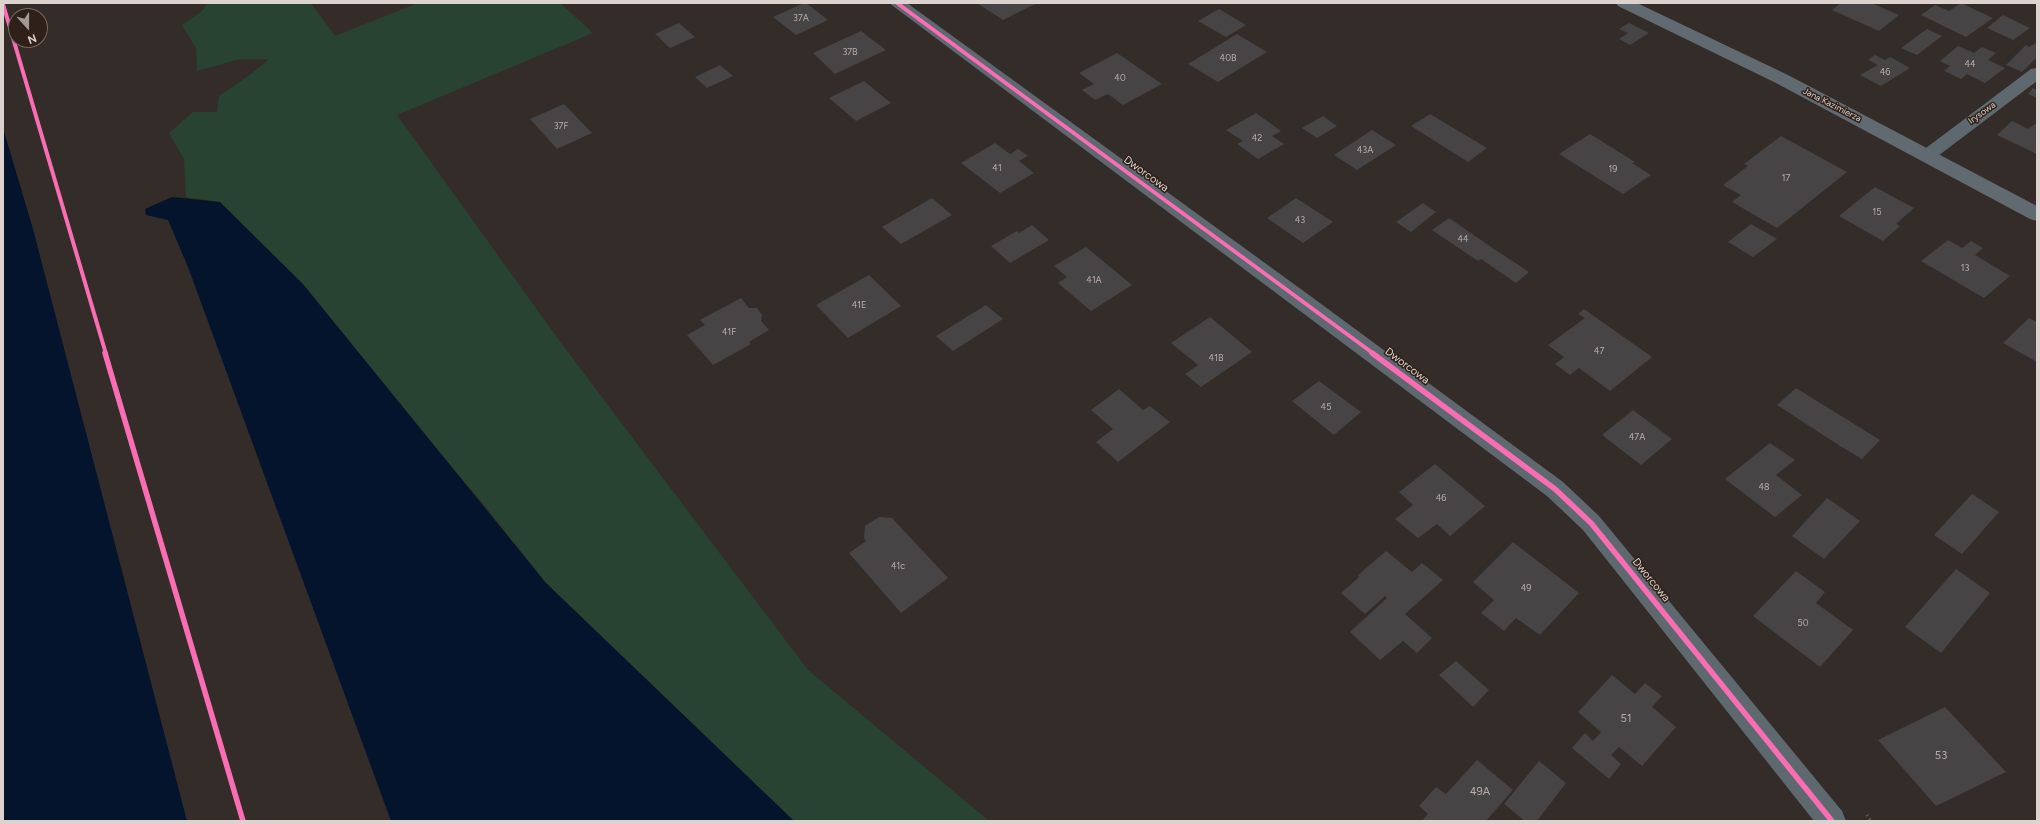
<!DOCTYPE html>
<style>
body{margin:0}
#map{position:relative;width:2040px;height:824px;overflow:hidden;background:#342c28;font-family:Figtree,sans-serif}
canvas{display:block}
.frame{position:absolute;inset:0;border:4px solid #ddd3ce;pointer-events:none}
.north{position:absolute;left:8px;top:8px;width:40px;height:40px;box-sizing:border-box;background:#2f2119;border:1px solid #756861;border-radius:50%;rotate:159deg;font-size:11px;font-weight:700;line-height:16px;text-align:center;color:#ddd3ce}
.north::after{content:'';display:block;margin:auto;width:14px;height:18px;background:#a29994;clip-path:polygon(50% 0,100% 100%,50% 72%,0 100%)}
</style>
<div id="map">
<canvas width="2040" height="824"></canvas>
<div class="frame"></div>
<div class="north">N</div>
</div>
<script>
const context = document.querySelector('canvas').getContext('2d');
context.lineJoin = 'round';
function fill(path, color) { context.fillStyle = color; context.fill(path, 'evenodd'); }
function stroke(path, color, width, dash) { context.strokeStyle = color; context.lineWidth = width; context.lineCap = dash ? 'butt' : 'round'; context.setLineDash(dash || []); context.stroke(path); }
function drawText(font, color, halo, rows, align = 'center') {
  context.font = font + ' Figtree,sans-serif'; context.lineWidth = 3; context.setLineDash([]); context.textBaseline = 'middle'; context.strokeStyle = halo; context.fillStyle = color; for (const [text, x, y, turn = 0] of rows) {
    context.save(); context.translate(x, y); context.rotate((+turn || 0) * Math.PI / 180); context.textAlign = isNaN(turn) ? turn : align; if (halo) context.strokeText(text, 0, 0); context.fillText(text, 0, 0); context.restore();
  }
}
fill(new Path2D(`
 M208 3H311L335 36 418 3H560L593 33 397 115 561 343 808 670 989 821H794L546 583 480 500 220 202 186 197 184 159 169 133 193 112H217L219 96 251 74 269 59H240L197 71 196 48 182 25 201 12Z`), '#294333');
fill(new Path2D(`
 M3 128 33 229 187 821H3Z
 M172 197 220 202 303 284 546 583 794 821H391L188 267 168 220 146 215 145 209Z`), '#05142d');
fill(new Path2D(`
 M804 3H806L828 20 796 35 773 17Z
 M977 3H1037L1003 20Z
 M1841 3H1871L1899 15 1879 31 1832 10Z
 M1961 3 1993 18 1966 37 1921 15 1935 5 1949 11Z
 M1219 9 1246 25 1226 37 1198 21Z
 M2003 15 2030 28 2013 40 1987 28Z
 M679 23 695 37 670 48 655 34Z
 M1629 23 1649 33 1630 45 1619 39 1628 33 1619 29Z
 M1927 29 1942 36 1917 55 1901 48Z
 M861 31 886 50 835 74 813 53Z
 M1237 34 1267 52 1218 82 1188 64Z
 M2036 43 2037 57 2022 72 2006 65 2026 45 2029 47Z
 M1958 46 1974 53 1982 47 1996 53 1988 60 2005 68 1985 83 1967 74 1961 79 1944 71 1950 66 1940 61Z
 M1117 53 1162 84 1123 105 1108 94 1095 100 1082 90 1094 84 1079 73Z
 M1875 55 1885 60 1890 57 1910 68 1881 86 1860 75 1878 65 1868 60Z
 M720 65 733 76 707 88 695 77Z
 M864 81 891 103 856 121 829 98Z
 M2033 88 2037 90V98L2028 94Z
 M564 104 592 133 557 149 530 119Z
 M1256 113 1281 131 1272 136 1284 144 1258 159 1237 144 1243 141 1226 130Z
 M1430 114 1487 148 1468 162 1411 126Z
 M1323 116 1337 126 1317 138 1302 128Z
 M2012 121 2028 129 2035 124 2037 125V154L1997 135Z
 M1372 130 1396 145 1357 170 1334 155Z
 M1590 134 1635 162 1632 163 1651 175 1623 194 1559 154Z
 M1781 136 1847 172 1777 228 1732 202 1741 195 1723 185 1748 166 1744 164Z
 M995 143 1010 154 1018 149 1028 156 1019 161 1034 173 1000 193 961 163Z
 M1875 187 1914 208 1896 224 1900 226 1883 241 1839 216Z
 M932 198 952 215 901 244 882 227Z
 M1296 198 1333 222 1303 243 1267 218Z
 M1423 203 1436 212 1411 232 1396 222Z
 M1449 218 1494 249 1529 272 1516 283 1481 259 1478 261 1432 230Z
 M1751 224 1777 239 1753 257 1728 242Z
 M1032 225 1049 240 1010 263 991 246 1017 231 1019 233Z
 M1948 240 1962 248 1971 241 1983 248 1975 255 2010 276 1984 298 1921 261Z
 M1086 247 1132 285 1091 311 1058 283 1067 277 1054 266Z
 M869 275 901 306 848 338 816 305Z
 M741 298 749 308H757L762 315 761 321 769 330 749 342 751 344 713 365 687 335 705 325 700 320Z
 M986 305 1003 319 953 351 936 336Z
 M1584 309 1652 357 1610 391 1579 368 1570 375 1555 364 1564 357 1548 345 1585 318 1578 314Z
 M1210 317 1252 352 1201 387 1185 374 1198 365 1171 343Z
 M2029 318 2037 322V362L2003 343Z
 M1319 381 1361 412 1334 435 1292 401Z
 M1796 388 1880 440 1862 459 1840 446 1777 405Z
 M1119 389 1143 410 1150 406 1170 422 1118 462 1096 442 1113 429 1091 410Z
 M1633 410 1672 439 1641 465 1602 435Z
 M1770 443 1795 460 1776 475 1802 495 1775 517 1725 479Z
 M1435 464 1485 506 1450 536 1437 524 1418 538 1395 519 1413 505 1399 492Z
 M1972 494 1999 512 1962 554 1934 535Z
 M1827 498 1860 521 1824 559 1792 536Z
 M879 517 892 518 948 578 901 613 849 553 866 541 864 538 865 526Z
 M1513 542 1579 593 1540 635 1516 618 1504 631 1481 613 1494 600 1473 582Z
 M1386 551 1412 572 1422 563 1443 580 1405 614 1432 638 1417 653 1403 641 1380 660 1350 632 1387 598 1385 596 1365 614 1341 593 1359 577 1358 575Z
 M1956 569 1990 593 1941 653 1905 627Z
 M1796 571 1825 592 1816 603 1853 630 1820 667 1753 616Z
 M1456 661 1489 690 1473 707 1439 675Z
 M1612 675 1635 694 1645 683 1662 696 1652 707 1676 727 1642 766 1619 747 1611 755 1621 764 1609 779 1572 748 1585 733 1593 741 1601 732 1578 712Z
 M1945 707 2006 772 1936 806 1878 740Z
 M1477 760 1513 790 1486 821H1422L1428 814 1419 806 1436 787 1446 794Z
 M1539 761 1566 783 1537 821H1525L1504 804Z`), '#474445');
stroke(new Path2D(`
 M1867 815 1871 821`), '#686c6f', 3, [1, 3.5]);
fill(new Path2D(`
 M889 3H907L1309 295 1563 482 1599 516 1842 811 1846 821H1814L1583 530 1547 496Z
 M2037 68V81L1934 159 1928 161 1922 159 1919 155 1922 151 2031 69Z`), '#5e686f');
fill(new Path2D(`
 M1616 3H1637L1788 75 2037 206V221L2030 219 1776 83 1618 6Z`), '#616a70');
stroke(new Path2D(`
 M897 3 1374 354
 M3 4 106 354`), '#f96db3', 4);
stroke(new Path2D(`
 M105 353 243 821
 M1372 353 1555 489 1591 523 1832 821`), '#f96db3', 5.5);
drawText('9px', '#b8afac', null, [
 ["37A",801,18],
 ["37B",850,52],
 ["40B",1228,58],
 ["44",1970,64],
 ["46",1885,72],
 ["40",1120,78],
 ["37F",561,126],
 ["42",1257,138],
 ["43A",1365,150],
 ["41",997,168],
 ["19",1613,169],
 ["17",1786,178],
 ["15",1877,212],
 ["43",1300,220],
 ["44",1463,239],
 ["13",1965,268],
 ["41A",1094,280],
 ["41E",859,305],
 ["41F",729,332],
 ["47",1599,351],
 ["41B",1216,358],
 ["45",1326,407],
 ["47A",1637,437],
 ["48",1764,487],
 ["46",1441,498],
 ["41c",898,566],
 ["49",1526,588],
 ["50",1803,623]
]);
drawText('9px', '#ddd3ce', '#2f2119', [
 ["Jana Kazimierza",1832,105,27],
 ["Irysowa",1982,113,-36]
]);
drawText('11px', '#ddd3ce', '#2f2119', [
 ["Dworcowa",1146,174,36],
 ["Dworcowa",1407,366,37],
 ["Dworcowa",1651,580,51]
]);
drawText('11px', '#b8afac', null, [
 ["51",1626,719],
 ["53",1941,756],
 ["49A",1480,792]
]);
</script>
